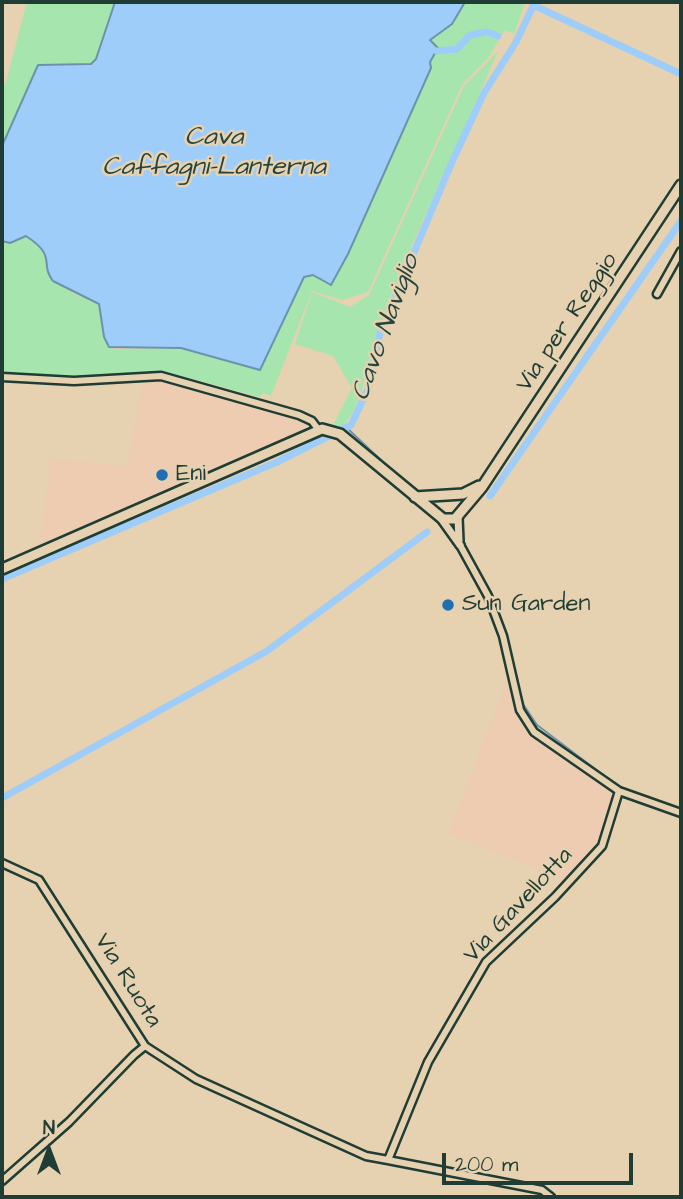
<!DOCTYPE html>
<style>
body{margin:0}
#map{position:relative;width:683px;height:1199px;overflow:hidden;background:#e6d1b0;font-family:"Architects Daughter",sans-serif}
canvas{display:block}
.frame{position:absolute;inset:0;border:4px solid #1f3d34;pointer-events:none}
.north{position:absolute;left:14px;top:1115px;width:70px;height:70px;-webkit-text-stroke:5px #e6d1b0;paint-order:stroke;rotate:0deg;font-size:19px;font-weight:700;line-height:28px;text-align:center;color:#1f3d34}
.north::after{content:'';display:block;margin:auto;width:24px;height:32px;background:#1f3d34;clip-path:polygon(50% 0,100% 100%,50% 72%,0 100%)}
.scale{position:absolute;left:442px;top:1153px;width:191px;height:32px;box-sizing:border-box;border:4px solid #1f3d34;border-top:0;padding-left:9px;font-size:21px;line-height:24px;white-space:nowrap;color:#1f3d34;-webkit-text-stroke:5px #e6d1b0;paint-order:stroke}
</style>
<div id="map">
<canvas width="683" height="1199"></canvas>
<div class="frame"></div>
<div class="north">N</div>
<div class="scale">200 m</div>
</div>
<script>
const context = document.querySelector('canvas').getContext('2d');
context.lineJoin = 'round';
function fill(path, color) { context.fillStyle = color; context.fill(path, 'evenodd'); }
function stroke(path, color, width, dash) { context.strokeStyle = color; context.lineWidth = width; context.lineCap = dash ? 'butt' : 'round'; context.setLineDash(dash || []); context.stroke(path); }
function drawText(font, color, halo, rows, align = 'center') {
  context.font = font + ' "Architects Daughter",sans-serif'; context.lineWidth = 5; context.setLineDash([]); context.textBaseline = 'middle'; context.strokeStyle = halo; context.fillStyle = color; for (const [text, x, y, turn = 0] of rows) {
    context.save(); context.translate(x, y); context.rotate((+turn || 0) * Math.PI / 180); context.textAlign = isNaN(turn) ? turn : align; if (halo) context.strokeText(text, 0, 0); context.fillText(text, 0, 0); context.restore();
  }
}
fill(new Path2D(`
 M143 379 182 384 272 408 273 404 323 420 200 479 40 547 51 458 127 467Z
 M506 682 518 721 537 740 590 775 621 789 597 852 567 881 449 834Z`), '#edccb2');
fill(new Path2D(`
 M27 2H115L96 59 91 64 38 65 2 146V86L6 82Z
 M465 2H525L514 34 505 30 489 57 462 85 368 292 342 300 312 291 271 396 264 393 259 397 174 374 148 372 75 378 2 372V241L11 243 26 236C43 247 49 256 49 276L73 293 99 304 103 309 104 337 114 349 181 348 260 369 304 277 313 275 331 285 348 254 431 68 430 62 437 53 429 40 452 24Z
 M498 51C459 144 413 235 378 330 365 364 367 398 342 428L333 425 352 388 333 356 295 344 312 292 350 307 369 295 464 86Z`), '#a6e6ae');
const water = new Path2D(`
 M115 2H465L452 24 430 40 438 48 430 62 431 68 348 254 331 285 313 275 304 277 260 370 181 348 109 347 104 337 99 304 53 281C39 263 58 257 26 236L10 243 2 241V146L38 65 91 64 96 59Z`);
fill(water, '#9fcdfa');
stroke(water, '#6c93ab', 2);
stroke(new Path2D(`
 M347 428 401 479
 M491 596 504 631
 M509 650 523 704 537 725 619 787 681 809`), '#6c93ab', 2);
stroke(new Path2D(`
 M533 5 681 74
 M437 51 457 49 470 35 487 32 498 36
 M490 496 681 221
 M2 579 277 462 351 425 368 389 380 333 452 162 484 93 516 42 535 2
 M2 798 267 651 427 532`), '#9fcdfa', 7);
const minor = new Path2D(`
 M657 294 681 251
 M2 377 74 381 161 376 299 415 312 421 318 429
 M460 545 488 596 503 636 520 710 534 732 619 791 681 813
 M2 863 39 880 145 1046
 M145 1046 196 1079 366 1156 388 1160 428 1062 486 962 555 897 602 846 619 791
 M388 1160 542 1190 551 1197
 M2 1181 69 1122 134 1055 145 1046`);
const tertiary = new Path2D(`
 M440 517 460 545
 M458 517 459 541`);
const secondary = new Path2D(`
 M415 497 463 494 479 486
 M2 569 322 429 340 434 443 519H455L482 487 681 185`);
stroke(minor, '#1f3d34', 11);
stroke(tertiary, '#1f3d34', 12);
stroke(secondary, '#1f3d34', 14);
stroke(minor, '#e6d1b0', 6);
stroke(tertiary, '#e6d1b0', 7);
stroke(secondary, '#e6d1b0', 9);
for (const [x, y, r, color] of [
 [162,475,7,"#1f6fb2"],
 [448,605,7,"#1f6fb2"]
]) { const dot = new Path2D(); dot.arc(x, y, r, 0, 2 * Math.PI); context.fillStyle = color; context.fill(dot); stroke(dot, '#e6d1b0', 2.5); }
drawText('24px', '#1f3d34', '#e6d1b0', [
 ["Via per Reggio",568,323,-56],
 ["Via Gavellotta",519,906,-47],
 ["Via Ruota",127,981,58]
]);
drawText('24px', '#1f3d34', '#e6d1b0', [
 ["Eni",176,475],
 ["Sun Garden",462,605]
], 'left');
drawText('italic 26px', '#25443e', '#e6d1b0', [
 ["Cava",214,139],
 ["Caffagni-Lanterna",214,169],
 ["Cavo Naviglio",387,328,-70]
]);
</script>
